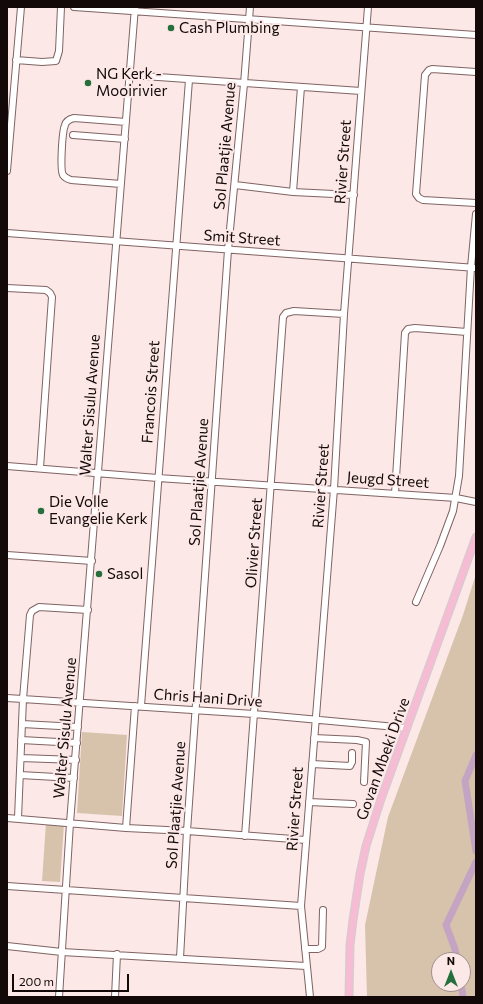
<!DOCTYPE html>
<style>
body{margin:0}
#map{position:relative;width:483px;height:1004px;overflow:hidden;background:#fce8e7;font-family:Commissioner,sans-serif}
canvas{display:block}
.frame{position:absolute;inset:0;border:8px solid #130909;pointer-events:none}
.north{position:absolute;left:431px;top:952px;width:40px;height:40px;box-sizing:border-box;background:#fce8e7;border:1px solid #9f8f8e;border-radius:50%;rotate:0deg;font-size:11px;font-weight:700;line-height:16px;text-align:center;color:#130909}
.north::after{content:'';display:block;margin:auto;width:14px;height:18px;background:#266e3b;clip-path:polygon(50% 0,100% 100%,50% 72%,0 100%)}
.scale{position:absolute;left:12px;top:974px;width:117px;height:18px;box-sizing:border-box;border:2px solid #130909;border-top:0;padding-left:5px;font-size:12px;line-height:14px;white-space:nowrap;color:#130909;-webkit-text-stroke:3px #fce8e7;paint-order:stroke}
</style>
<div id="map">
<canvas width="483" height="1004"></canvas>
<div class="frame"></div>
<div class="north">N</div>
<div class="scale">200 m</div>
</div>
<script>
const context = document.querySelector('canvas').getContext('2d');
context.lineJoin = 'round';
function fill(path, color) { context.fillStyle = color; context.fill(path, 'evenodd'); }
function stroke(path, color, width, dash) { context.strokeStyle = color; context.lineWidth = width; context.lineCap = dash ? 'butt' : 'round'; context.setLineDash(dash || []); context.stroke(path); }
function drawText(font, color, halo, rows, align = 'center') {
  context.font = font + ' Commissioner,sans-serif'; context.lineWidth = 4; context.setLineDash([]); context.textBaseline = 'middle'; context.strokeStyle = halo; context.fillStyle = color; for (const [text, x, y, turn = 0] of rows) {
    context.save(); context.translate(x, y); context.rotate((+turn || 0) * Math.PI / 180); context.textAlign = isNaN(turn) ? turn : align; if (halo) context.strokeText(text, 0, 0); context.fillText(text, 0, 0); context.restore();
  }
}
fill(new Path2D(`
 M476 574V997H367L365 925 388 817 463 615ZM439 960H463V984H439Z
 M82 732 127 735 122 816 77 813Z
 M46 823 64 824 60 882 42 881Z`), '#d7c3ac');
stroke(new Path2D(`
 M476 755 465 781 476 851
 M457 960 455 949 446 925 476 862
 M461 984 463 997`), '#c4a4c2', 7);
const minor = new Path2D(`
 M74 7 476 35
 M16 60 42 62 56 61 59 51 61 7
 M476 72 432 69 429 70 425 75 416 194 419 198 423 200 476 203
 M129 75 361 91
 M73 135 125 139
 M7 171 21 7
 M121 184 71 180C68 179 65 178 63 175 60 170 62 132 65 125 66 121 70 119 74 118L126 122
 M235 185 293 192 354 195
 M293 192 301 87
 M7 233 476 268
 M7 288 46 290 50 293 52 297 40 468
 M7 466 158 478 456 498 476 502
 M395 494 405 333 408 329 415 328 467 332
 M7 555 92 561
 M416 602 440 546 453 511 459 476 471 267 476 214
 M7 698 254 714 407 728
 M141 706 189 80
 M22 724 78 727
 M314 738 357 740 366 742 364 782
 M21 740 77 743
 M21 758 76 760
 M312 764 350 766 352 762V753
 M20 775 74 778
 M309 802 353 804
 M7 818 126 828 187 831 306 840
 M18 818 23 699 30 615 32 611 39 607 88 610
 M126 828 135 706
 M245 836 283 317 286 313 294 311 344 314
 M7 886 301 906
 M7 946 62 952 306 966
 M305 949H318L322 947 323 910
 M180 958 187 831 228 250 244 84 250 7
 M59 997 70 823 135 7
 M115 997 117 954
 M310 997 301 906 334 489 344 314 368 7`);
const major = new Path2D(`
 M349 997 350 945 353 920 360 874 366 846 381 799 476 537`);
stroke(minor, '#806363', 8);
stroke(major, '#d0cece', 9);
stroke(minor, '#fff', 6);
stroke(major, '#f6bcd4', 7);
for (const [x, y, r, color] of [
 [171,28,4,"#266e3b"],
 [88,83,4,"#266e3b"],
 [41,511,4,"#266e3b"],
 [99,574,4,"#266e3b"]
]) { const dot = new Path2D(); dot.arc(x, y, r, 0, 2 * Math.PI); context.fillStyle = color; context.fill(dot); stroke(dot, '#fce8e7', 1.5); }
drawText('15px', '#130909', '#fce8e7', [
 ["Cash Plumbing",179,28],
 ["NG Kerk -",96,74],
 ["Mooirivier",96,91],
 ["Die Volle",49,502],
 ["Evangelie Kerk",49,519],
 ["Sasol",107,574]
], 'left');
drawText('15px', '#130909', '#fce8e7', [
 ["Sol Plaatjie Avenue",225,146,-85],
 ["Rivier Street",343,162,-86],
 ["Smit Street",242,238,4],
 ["Francois Street",151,392,-86],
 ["Walter Sisulu Avenue",90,405,-86],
 ["Jeugd Street",388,480,4],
 ["Sol Plaatjie Avenue",199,482,-86],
 ["Rivier Street",321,486,-86],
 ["Olivier Street",254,543,-86],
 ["Chris Hani Drive",208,698,4],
 ["Walter Sisulu Avenue",65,728,-85],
 ["Govan Mbeki Drive",383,759,-70],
 ["Sol Plaatjie Avenue",176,805,-86],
 ["Rivier Street",295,809,-86]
]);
</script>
